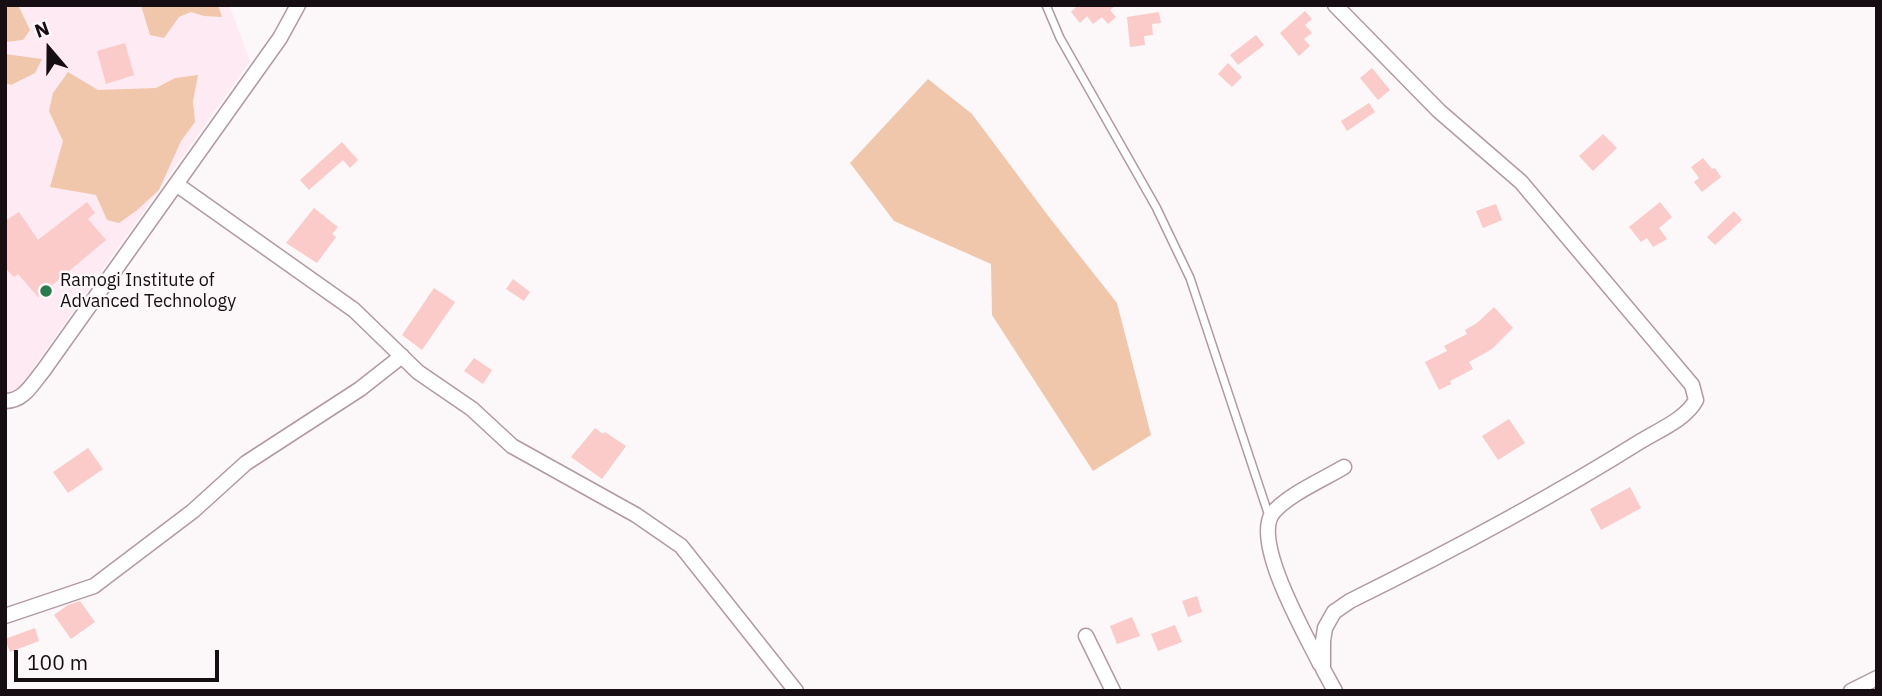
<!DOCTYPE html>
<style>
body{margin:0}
#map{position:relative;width:1882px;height:696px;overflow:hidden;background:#fcf7f9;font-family:"IBM Plex Sans",sans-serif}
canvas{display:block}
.frame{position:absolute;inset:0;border:7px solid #160e12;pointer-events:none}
.north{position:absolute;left:14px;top:14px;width:70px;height:70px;-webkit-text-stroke:5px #fcf7f9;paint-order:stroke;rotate:340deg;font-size:19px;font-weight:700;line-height:28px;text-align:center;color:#160e12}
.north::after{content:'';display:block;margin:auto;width:24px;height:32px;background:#160e12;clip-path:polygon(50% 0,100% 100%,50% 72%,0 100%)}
.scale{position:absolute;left:14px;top:650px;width:205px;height:32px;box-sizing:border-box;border:4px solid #160e12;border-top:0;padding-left:9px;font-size:21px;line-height:24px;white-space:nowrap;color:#160e12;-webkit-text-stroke:5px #fcf7f9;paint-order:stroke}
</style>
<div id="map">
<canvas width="1882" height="696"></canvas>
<div class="frame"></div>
<div class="north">N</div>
<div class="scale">100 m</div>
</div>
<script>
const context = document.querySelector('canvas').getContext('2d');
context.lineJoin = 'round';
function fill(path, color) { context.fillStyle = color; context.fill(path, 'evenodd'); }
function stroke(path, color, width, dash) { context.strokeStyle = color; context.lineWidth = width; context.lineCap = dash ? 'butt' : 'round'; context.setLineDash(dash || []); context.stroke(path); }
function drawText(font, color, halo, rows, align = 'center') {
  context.font = font + ' "IBM Plex Sans",sans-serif'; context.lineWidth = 5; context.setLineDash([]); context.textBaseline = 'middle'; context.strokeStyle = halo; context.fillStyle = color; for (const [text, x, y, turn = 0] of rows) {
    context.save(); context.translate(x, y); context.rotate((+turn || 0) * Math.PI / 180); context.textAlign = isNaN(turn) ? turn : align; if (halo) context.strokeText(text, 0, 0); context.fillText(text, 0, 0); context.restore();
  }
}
fill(new Path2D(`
 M5 5H229L250 61 16 392 5 393Z`), '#feeaf3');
fill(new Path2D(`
 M5 5H18L30 30 23 40 5 42Z
 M141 5H218L222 17 204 16 191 12 179 17 164 38 150 35Z
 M5 54 42 59 35 73 11 85 5 83Z
 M68 72 98 90 156 88 175 78 198 75 193 101 195 122 181 141 159 190 136 211 119 223 107 220 96 195 50 187 63 141 49 111 53 93Z
 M928 79 972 114 1049 217 1117 303 1151 435 1093 471 992 315 991 264 894 221 850 163Z`), '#f0c7ab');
fill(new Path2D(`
 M1078 5H1116L1110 10 1116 17 1108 24 1102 17 1093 24 1087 16 1080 23 1071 12Z
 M1305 11 1312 19 1305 25 1312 33 1304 39 1310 46 1299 56 1280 33Z
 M1159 12 1161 23 1152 24 1153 35 1144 36 1145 45 1130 47 1127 17Z
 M1256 35 1264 45 1238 65 1230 55Z
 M125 43 134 75 106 84 97 51Z
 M1228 63 1242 77 1232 87 1218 74Z
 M1372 68 1390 90 1378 100 1360 78Z
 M1369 103 1375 112 1347 131 1341 121Z
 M1603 134 1617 148 1593 171 1579 156Z
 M342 142 358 160 350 168 343 160 309 190 300 180Z
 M1703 158 1712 169 1715 168 1721 177 1702 192 1694 182 1699 178 1691 167Z
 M87 202 95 213 88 219 106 240 38 297 18 274 14 277 5 268V221L19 212 38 240Z
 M1660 202 1672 217 1659 228 1667 239 1653 247 1647 238 1641 242 1629 227Z
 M1496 204 1502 220 1483 228 1476 211Z
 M314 208 338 227 332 234 336 237 317 263 286 243Z
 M1734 211 1742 220 1715 245 1707 237Z
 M513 279 530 292 524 301 506 289Z
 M434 288 455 302 422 350 402 335Z
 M1494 307 1513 328 1492 349 1469 362 1473 369 1450 381 1451 384 1439 390 1425 362 1447 351 1444 346 1467 334 1465 330 1477 323Z
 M474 358 492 370 483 384 464 371Z
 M1509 419 1525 443 1498 460 1482 436Z
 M595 428 603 434 605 432 626 446 602 479 571 457Z
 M88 448 103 469 68 493 53 472Z
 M1630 487 1641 508 1601 530 1590 509Z
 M1197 596 1202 612 1188 617 1182 601Z
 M80 601 95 622 71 639 54 615 68 605Z
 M1132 617 1140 636 1117 644 1110 626Z
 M1175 625 1182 642 1158 651 1151 634Z
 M35 628 39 641 10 652 5 639Z`), '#facbc8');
const service = new Path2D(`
 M1046 5 1060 38 1156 207 1190 278 1269 516`);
const minor = new Path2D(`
 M1335 5 1439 111 1521 182 1692 385 1696 400C1686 419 1659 430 1641 441 1547 500 1449 552 1350 601L1334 612 1325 628 1323 641V669L1335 691
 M176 184 354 310 418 372 472 409 512 446 636 515 681 546 796 691
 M5 401C24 401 32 384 43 371L280 38 298 5
 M5 616 94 586 193 511 246 463 360 389 402 356
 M1086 636 1113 691
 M1320 664C1306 635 1253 544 1272 514 1285 496 1324 479 1344 467
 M1851 691 1877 678`);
stroke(service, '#b19aa3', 10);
stroke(minor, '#b19aa3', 17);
stroke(service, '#fff', 7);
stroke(minor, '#fff', 14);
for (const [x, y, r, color] of [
 [46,291,7,"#2a7b4b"]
]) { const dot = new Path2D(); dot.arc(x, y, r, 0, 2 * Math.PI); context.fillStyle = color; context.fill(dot); stroke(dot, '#fcf7f9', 2.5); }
drawText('18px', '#160e12', '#fcf7f9', [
 ["Ramogi Institute of",60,281],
 ["Advanced Technology",60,302]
], 'left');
</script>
